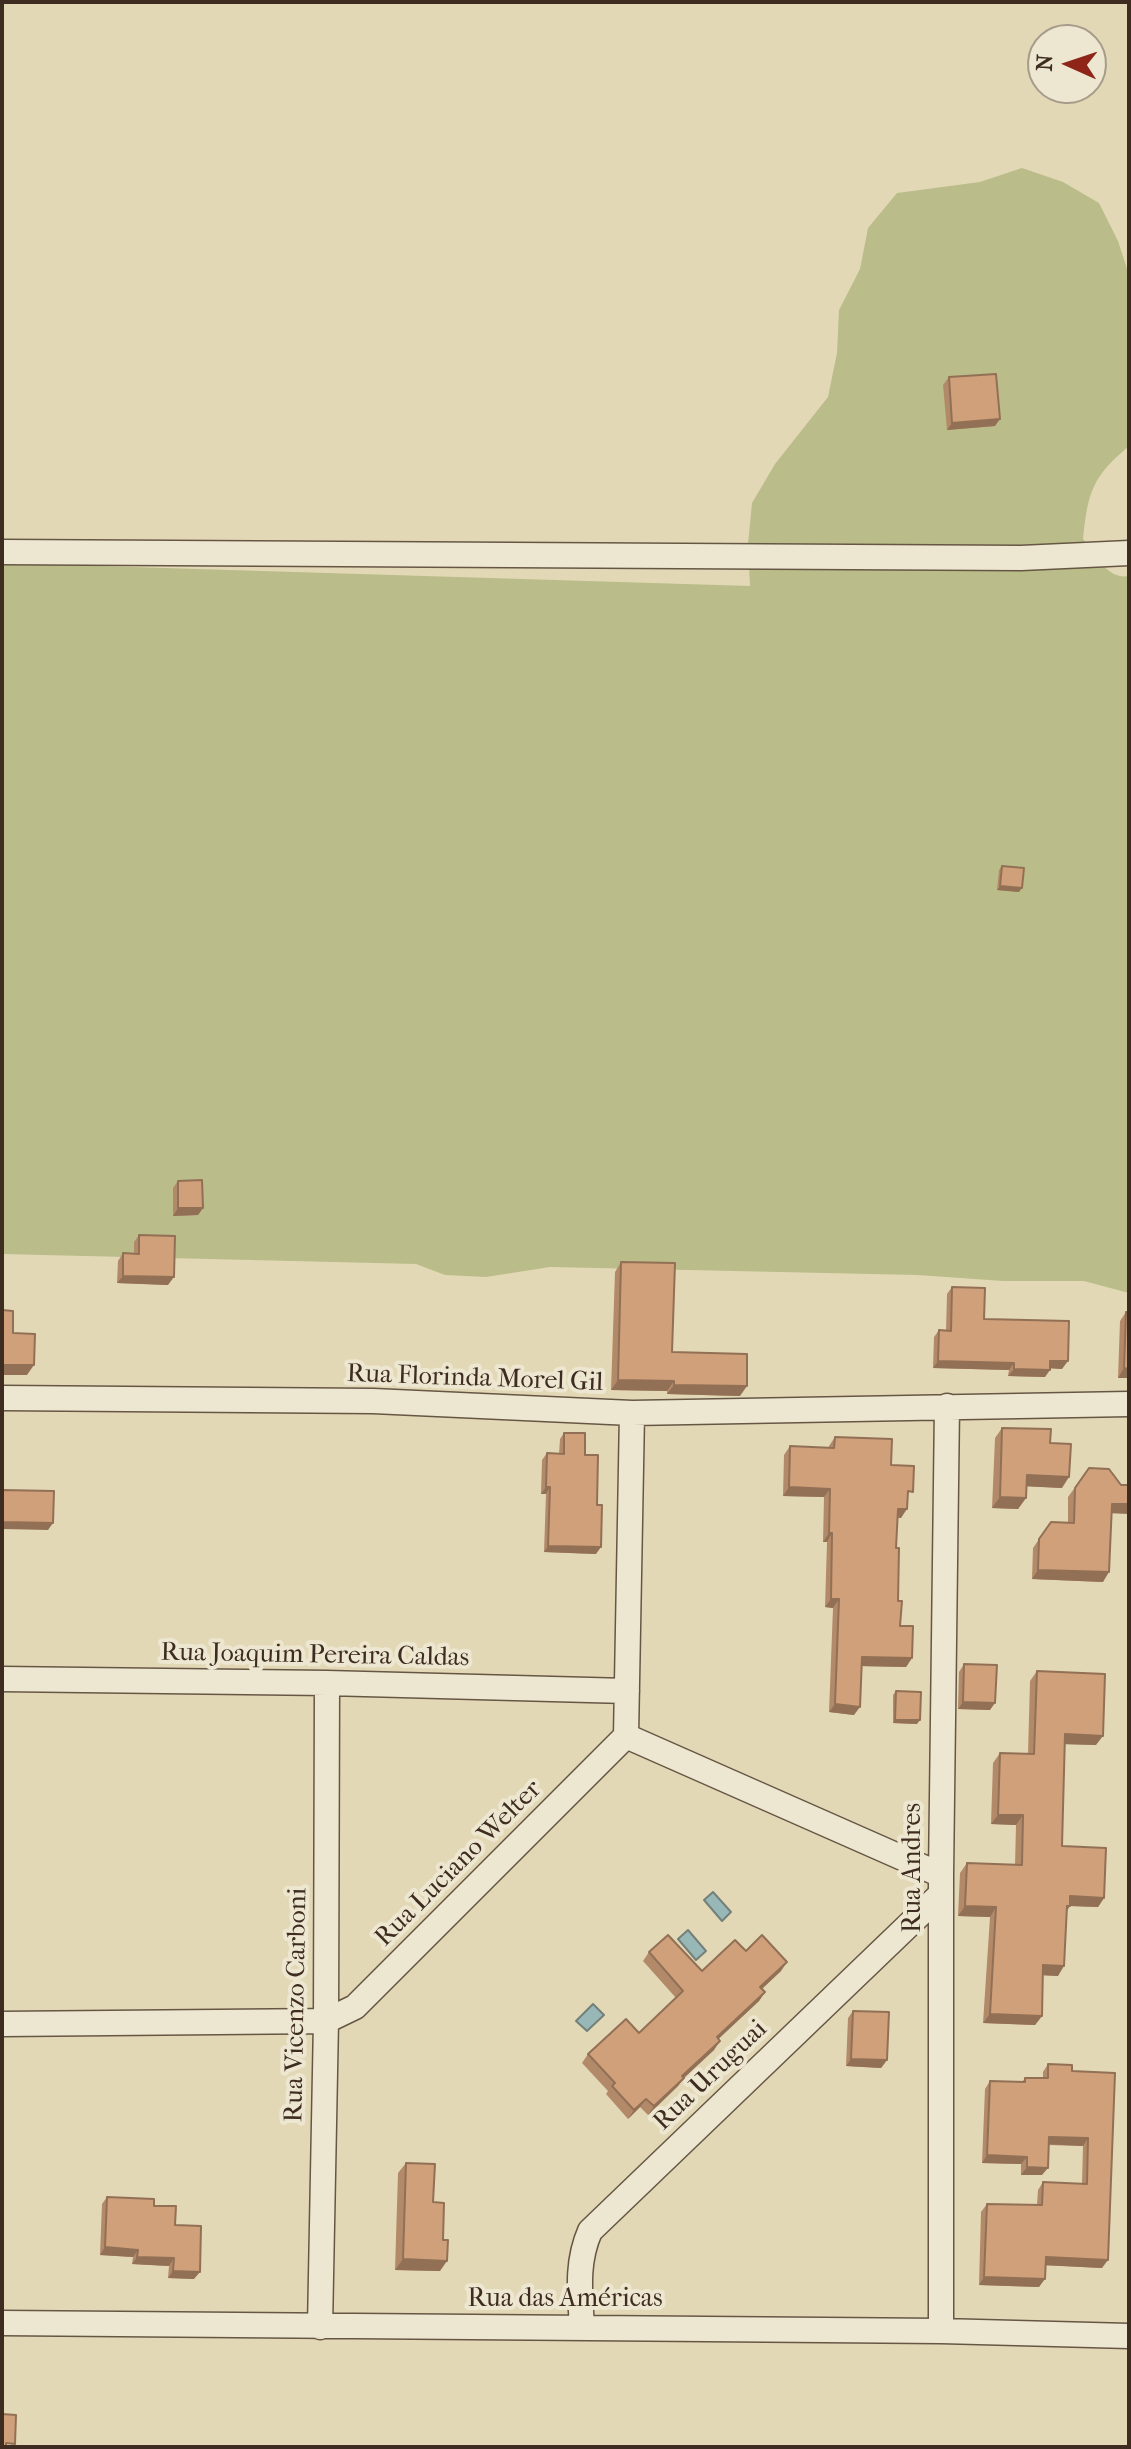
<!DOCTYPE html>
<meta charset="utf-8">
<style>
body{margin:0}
#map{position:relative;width:1131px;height:2449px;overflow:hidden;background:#e3d8b6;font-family:"IM FELL French Canon",serif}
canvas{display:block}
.frame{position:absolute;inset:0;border:4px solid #3d2c1f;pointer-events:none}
.north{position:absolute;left:1027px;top:24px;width:80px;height:80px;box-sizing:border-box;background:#ede6d0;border:2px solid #a79c89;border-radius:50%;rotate:273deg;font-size:22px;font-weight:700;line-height:32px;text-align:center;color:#3d2c1f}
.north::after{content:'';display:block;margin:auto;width:28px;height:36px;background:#8f2418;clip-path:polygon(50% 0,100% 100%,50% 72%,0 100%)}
</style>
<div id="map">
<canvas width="1131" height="2449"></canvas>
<div class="frame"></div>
<div class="north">N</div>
</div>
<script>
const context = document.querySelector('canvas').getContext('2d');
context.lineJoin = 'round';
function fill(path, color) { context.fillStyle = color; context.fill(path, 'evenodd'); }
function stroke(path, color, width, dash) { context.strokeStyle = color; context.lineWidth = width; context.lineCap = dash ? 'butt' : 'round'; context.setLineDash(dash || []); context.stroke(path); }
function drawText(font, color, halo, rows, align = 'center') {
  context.font = font + ' "IM FELL French Canon",serif'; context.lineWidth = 8; context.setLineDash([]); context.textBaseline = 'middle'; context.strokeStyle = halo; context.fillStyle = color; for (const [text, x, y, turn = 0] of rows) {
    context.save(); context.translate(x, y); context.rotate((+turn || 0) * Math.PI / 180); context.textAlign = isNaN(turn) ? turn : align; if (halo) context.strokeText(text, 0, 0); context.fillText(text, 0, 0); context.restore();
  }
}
fill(new Path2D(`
 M1022 168 1063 182 1099 203 1118 241 1129 275V446C1092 477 1088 492 1083 539 1095 554 1107 580 1129 576V1293L1084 1281H1003L917 1275 550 1267 486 1277 445 1275 416 1264 2 1254V563L750 586 748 544 752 503 775 464 828 397 837 353 839 310 860 269 868 228 897 193 980 182Z`), '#babd89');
const water = new Path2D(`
 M713 1892 731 1912 722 1921 704 1900Z
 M688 1930 706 1951 696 1960 678 1939Z
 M593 2004 604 2015 587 2031 576 2021Z`);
fill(water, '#98b8b7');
stroke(water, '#74807a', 2);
const minor = new Path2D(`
 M2 552 1021 558 1129 553
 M2 1398 373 1401 632 1413 1129 1404
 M2 1679 327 1683 627 1691
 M626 1736 941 1875
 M2 2024 326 2021 355 2007 626 1736 632 1413
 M2 2323 941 2331 1129 2336
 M320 2327 326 2021 327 1683
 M582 2327C580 2293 576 2263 590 2231L941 1894
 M941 2331V1875L947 1406`);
stroke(minor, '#665745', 27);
stroke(minor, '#ede6d0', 24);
fill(new Path2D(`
 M949 377 995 426 947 430 943 385Z
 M1002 866 1019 892 997 890 999 870Z
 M178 1181 203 1208 198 1215 173 1216V1188Z
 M139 1235 168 1285 117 1283 118 1261 123 1253 134 1254V1242Z
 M621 1262 672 1352 740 1396 667 1394V1391L611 1390 615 1272Z
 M952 1287 984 1319 1062 1369 1050 1368 1045 1377 1008 1376 1009 1370 933 1368 934 1337 939 1330 946 1331 947 1294Z
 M1126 1312 1129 1378H1118L1120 1321Z
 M1002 1428 1050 1443 1062 1488 1026 1486V1498L1018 1509 992 1508 995 1438Z
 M564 1433 585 1455 596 1554 544 1552 546 1494H541L542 1460 547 1453 559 1454 560 1439Z
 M835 1437 891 1465 908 1499 901 1518 897 1517 896 1548 898 1601 900 1626 912 1658 906 1667 862 1666 854 1715 829 1712 833 1608 825 1607 827 1542H823L824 1497 783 1496 784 1455 790 1446 829 1448V1446Z
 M1089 1468 1111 1513 1103 1582 1032 1579 1033 1548 1051 1522 1068 1523V1497Z
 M964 1664 990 1710 958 1709 959 1672Z
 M1037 1671 1096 1745 1065 1744 1062 1846 1104 1898 1098 1907 1070 1906 1067 1910 1058 1976 1043 1975 1042 2016 1035 2025 983 2023 990 1917 958 1916 960 1873 967 1863 1015 1865 1016 1825 991 1824 993 1763 1000 1753 1028 1754 1030 1681Z
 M896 1691 917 1724 893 1723V1695Z
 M746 1951 781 1971 762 1989 765 1992 759 2001 718 2039 714 2050 684 2078 678 2086 648 2115 640 2107 628 2119 606 2094 608 2091 582 2063 588 2054 639 2033 676 1998 643 1961 649 1952 702 1971Z
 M853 2011 887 2060 881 2068 846 2066 848 2018Z
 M1048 2064 1072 2071 1115 2073 1102 2268 1045 2265 1039 2287 979 2285 981 2212 987 2204 1037 2205 1038 2190 1043 2182 1082 2184 1083 2146 1048 2145 1042 2175H1021V2164L982 2163 985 2089 990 2081 1022 2082 1025 2078H1043V2072Z
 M406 2163 433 2202 440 2271 395 2270 398 2173Z
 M107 2197 154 2206 175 2225 194 2279 168 2278 169 2266 132 2264 133 2257 100 2255 102 2204Z`), '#b38a69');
fill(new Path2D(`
 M1000 419 995 426 947 430 952 423Z
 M1000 886 1022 888 1019 892 997 890Z
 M178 1208H203L198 1215 173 1216Z
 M123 1276 174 1277 168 1285 117 1283Z
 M938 1361 1014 1363 1009 1370 933 1368Z
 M1050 1361H1068L1062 1369 1045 1368Z
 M2 1365H34L27 1375H2Z
 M1124 1368 1129 1369V1378H1118Z
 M1014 1369 1050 1370 1045 1377 1008 1376Z
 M618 1380 674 1381 667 1391 611 1390Z
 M674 1385 747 1386 740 1396 667 1394Z
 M1027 1475 1069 1477 1062 1488 1019 1486Z
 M546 1487H550L546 1494H541Z
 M789 1487 830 1489 824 1497 783 1496Z
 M1000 1497 1026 1498 1018 1509 992 1508Z
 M1112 1504H1129V1514L1105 1513Z
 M898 1509H907L901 1518 892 1517Z
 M2 1522 53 1523 48 1530 2 1529Z
 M829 1533H832L827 1542H823Z
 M548 1546 601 1547 596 1554 544 1552Z
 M1038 1570 1109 1572 1103 1582 1032 1579Z
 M831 1599H839L833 1608 825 1607Z
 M862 1657 912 1658 906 1667 857 1666Z
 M963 1702 995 1703 990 1710 958 1709Z
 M835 1704 860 1707 854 1715 829 1712Z
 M895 1720H920L917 1724 893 1723Z
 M1065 1734 1103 1736 1096 1745 1059 1744Z
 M998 1815H1023L1016 1825 991 1824Z
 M1070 1896 1104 1898 1098 1907 1070 1906 1063 1916Z
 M965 1906 996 1907 990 1917 958 1916Z
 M787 1962 781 1971 754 1996 760 1987Z
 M1043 1965 1064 1966 1058 1976 1037 1975Z
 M765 1992 759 2001 711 2046 717 2037Z
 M990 2014 1042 2016 1035 2025 983 2023Z
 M720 2041 714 2050 676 2085 682 2076Z
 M851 2059 887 2060 881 2068 846 2066Z
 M684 2078 678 2086 648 2115 654 2106Z
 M646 2099 640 2107 628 2119 634 2110Z
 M1049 2137 1088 2138 1083 2146 1043 2144Z
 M987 2155 1027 2157 1021 2164 982 2163Z
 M1027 2167 1048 2168 1042 2175H1021Z
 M105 2247 138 2250 133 2257 100 2255Z
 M137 2257 174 2258 169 2266 132 2264Z
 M1046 2257 1108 2260 1102 2268 1040 2265Z
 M403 2259 447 2261 440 2271 395 2270Z
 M173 2271 200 2272 194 2279 168 2278Z
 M984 2277 1045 2279 1039 2287 979 2285Z`), '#927055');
const building = new Path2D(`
 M996 374 1000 419 952 423 949 377Z
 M1002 866 1024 868 1022 888 1000 886Z
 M202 1180 203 1208H178V1181Z
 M139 1235 175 1236 174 1277 123 1276V1253L139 1254Z
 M621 1262 675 1263 672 1352 747 1354V1386L674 1385V1381L618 1380Z
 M952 1287 985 1288 984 1319 1069 1321 1068 1361H1050V1370L1014 1369V1363L938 1361 939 1330 951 1331Z
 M2 1310 13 1311V1333L35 1334 34 1365H2Z
 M1126 1312H1129V1369L1124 1368Z
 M1002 1428 1051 1429 1050 1443 1071 1444 1069 1477 1027 1475 1026 1498 1000 1497Z
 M564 1433H585V1455H598L597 1505H602L601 1547 548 1546 550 1487H546L547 1453 564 1454Z
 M835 1437 892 1439 891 1465 914 1466 913 1492 908 1491 907 1509H898L896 1548H899L898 1601H902L900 1626H913L912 1658 862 1657 860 1707 835 1704 839 1599H831L832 1533H829L830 1489 789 1487 790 1446 834 1448Z
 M1089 1468 1109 1469 1121 1485H1129V1504H1112L1109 1572 1038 1570 1039 1539 1051 1522 1074 1523 1075 1488Z
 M2 1490 54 1491 53 1523 2 1522Z
 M964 1664 997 1665 995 1703 963 1702Z
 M1037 1671 1105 1674 1103 1736 1065 1734 1062 1846 1106 1848 1104 1898 1070 1896V1906H1067L1064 1966 1043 1965 1042 2016 990 2014 996 1907 965 1906 967 1863 1022 1865 1023 1815H998L1000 1753 1034 1754Z
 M896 1691 921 1692 920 1720H895Z
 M668 1935 702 1971 735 1940 746 1951 762 1935 787 1962 760 1987 765 1992 717 2037 720 2041 682 2076 684 2078 654 2106 646 2099 634 2110 612 2086 615 2083 588 2054 626 2019 639 2033 683 1991 649 1952Z
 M853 2011 889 2012 887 2060 851 2059Z
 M1048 2064 1072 2065V2071L1115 2073 1108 2260 1046 2257 1045 2279 984 2277 987 2204 1042 2205 1043 2182 1087 2184 1088 2138 1049 2137 1048 2168 1027 2167V2157L987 2155 990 2081 1025 2082V2078H1048Z
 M406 2163 435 2164 433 2202 444 2203 443 2240H448L447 2261 403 2259Z
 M107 2197 154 2199V2206H176L175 2225 201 2226 200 2272 173 2271 174 2258 137 2257 138 2250 105 2247Z
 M2 2414 16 2415 15 2444 6 2443V2447H2Z`);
fill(building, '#d0a07a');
stroke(building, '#927055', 2);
drawText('26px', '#3d2c1f', '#ede6d0', [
 ["Rua Florinda Morel Gil",475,1379,2],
 ["Rua Joaquim Pereira Caldas",315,1656,1],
 ["Rua Luciano Welter",459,1864,-45],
 ["Rua Andres",914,1868,-90],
 ["Rua Vicenzo Carboni",297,2005,-89],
 ["Rua Uruguai",711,2076,-44],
 ["Rua das Américas",565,2300]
]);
</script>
